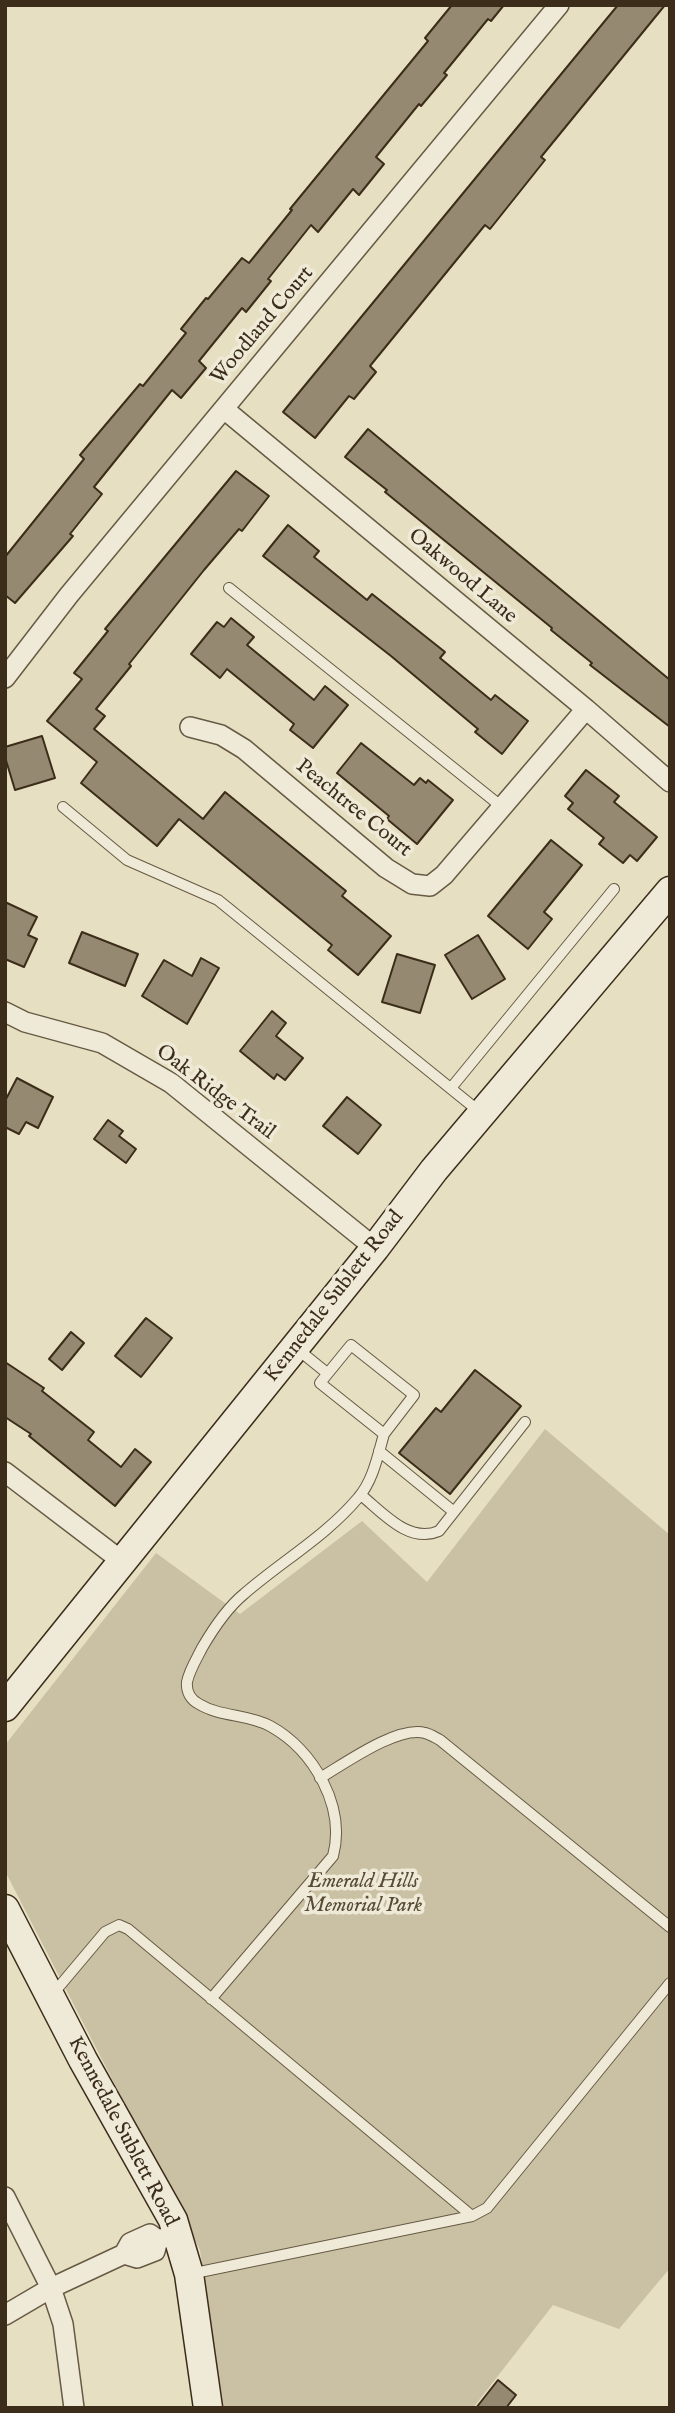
<!DOCTYPE html>
<style>
body{margin:0}
#map{position:relative;width:675px;height:2413px;overflow:hidden;background:#e7dfc2;font-family:"IM FELL English",serif}
canvas{display:block}
.frame{position:absolute;inset:0;border:7px solid #3c2d1a;pointer-events:none}
</style>
<div id="map">
<canvas width="675" height="2413"></canvas>
<div class="frame"></div>
</div>
<script>
const context = document.querySelector('canvas').getContext('2d');
context.lineJoin = 'round';
function fill(path, color) { context.fillStyle = color; context.fill(path, 'evenodd'); }
function stroke(path, color, width, dash) { context.strokeStyle = color; context.lineWidth = width; context.lineCap = dash ? 'butt' : 'round'; context.setLineDash(dash || []); context.stroke(path); }
function drawText(font, color, halo, rows, align = 'center') {
  context.font = font + ' "IM FELL English",serif'; context.lineWidth = 7; context.setLineDash([]); context.textBaseline = 'middle'; context.strokeStyle = halo; context.fillStyle = color; for (const [text, x, y, turn = 0] of rows) {
    context.save(); context.translate(x, y); context.rotate((+turn || 0) * Math.PI / 180); context.textAlign = isNaN(turn) ? turn : align; if (halo) context.strokeText(text, 0, 0); context.fillText(text, 0, 0); context.restore();
  }
}
fill(new Path2D(`
 M545 1429 670 1535V2268L619 2329 553 2305 473 2408H222L200 2250 5 1871V1745L156 1553 240 1614 362 1521 427 1582Z`), '#cac1a5');
const building = new Path2D(`
 M452 5H504L491 21 488 19 444 73 447 75 421 106 419 104 376 157 384 164 359 195 353 189 318 232 311 225 268 279 271 281 246 312 242 308 199 361 206 368 181 398 172 390 94 487 102 494 70 534 73 536 15 603 5 595V557L84 459 80 455 140 384 143 386 186 333 181 329 206 298 208 299 242 258 249 263 292 210 290 209 428 41 425 38Z
 M618 5H665L541 157 545 160 490 229 485 225 370 366 376 372 354 399 349 396 315 438 283 412Z
 M368 429 670 680V727L590 665 592 663 551 630 552 628 385 492 387 490 345 457Z
 M236 471 269 496 242 531 239 529 204 570 129 664 131 666 96 709 105 716 94 729 203 819 225 792 346 891 342 896 391 936 358 975 328 950 332 945 179 819 157 846 81 783 97 762 47 721 82 679 74 673 108 631 105 629Z
 M288 525 319 551 314 557 367 600 372 594 445 652 440 658 491 700 495 695 528 721 502 754 475 732 478 729 391 656 263 556Z
 M231 618 254 637 247 645 314 700 325 686 348 705 313 748 290 730 294 724 227 669 220 678 191 654 217 622 224 627Z
 M42 736 55 778 15 790 5 757V747Z
 M361 743 414 785 420 778 426 783 428 780 453 800 417 844 387 819 389 816 337 773Z
 M586 770 619 796 614 802 657 837 637 861 630 855 623 863 599 844 604 838 568 809 573 803 565 796Z
 M551 840 582 865 544 912 552 919 528 949 488 916Z
 M5 902 37 917 28 935 37 939 24 967 5 959Z
 M82 932 138 954 125 986 69 963Z
 M478 935 505 979 472 999 445 955Z
 M397 954 435 965 420 1013 382 1002Z
 M201 958 219 968 187 1024 142 996 164 960 192 976Z
 M272 1011 286 1023 276 1036 303 1058 285 1080 277 1074 274 1079 240 1051Z
 M17 1078 53 1097 38 1128 26 1122 19 1134 5 1127V1101Z
 M347 1097 381 1125 358 1154 323 1126Z
 M108 1120 123 1131 119 1136 136 1149 126 1163 94 1139Z
 M146 1318 172 1338 141 1377 115 1356Z
 M71 1332 84 1343 62 1370 49 1359Z
 M5 1362 44 1388 42 1391 94 1432 88 1440 121 1467 135 1449 151 1462 115 1506 29 1436 31 1434 5 1417Z
 M475 1370 521 1406 450 1494 399 1453 436 1408 441 1412Z
 M498 2380 516 2395 506 2408H476Z`);
fill(building, '#958a71');
stroke(building, '#3c2d1a', 2);
const service = new Path2D(`
 M229 588 502 807
 M63 807 127 860 218 900 481 1113
 M451 1088 614 889
 M351 1345 414 1395 384 1434 320 1383Z
 M296 1348 327 1373
 M379 1451 454 1512
 M361 1495C383 1513 409 1544 439 1531L525 1422
 M320 1778C344 1764 398 1725 425 1733 430 1734 436 1738 440 1740L670 1927
 M52 1995 105 1932 119 1925 128 1929 472 2216
 M211 1999 333 1856C346 1807 314 1750 270 1726 248 1714 220 1717 199 1704 191 1700 186 1692 187 1682 189 1671 197 1658 202 1648 213 1629 227 1608 244 1594 282 1561 326 1536 358 1498 373 1481 378 1455 384 1434
 M190 2274 472 2216 487 2208 670 1983`);
const minor = new Path2D(`
 M224 409 586 709 670 782
 M5 678 69 595 559 5
 M190 727 221 735 244 749 386 868 412 884 430 886 444 875 586 709
 M5 1012 25 1022 102 1043 171 1083 375 1248
 M5 1472 123 1562
 M5 2197 51 2288 5 2315
 M124 2254 137 2258 155 2251 158 2240
 M74 2408 63 2324 51 2288 124 2254 130 2243 150 2234 158 2240 177 2234`);
const secondary = new Path2D(`
 M5 1707 375 1248 434 1170 670 891
 M5 1909 83 2060 173 2220 189 2274 208 2408`);
stroke(service, '#675a44', 12);
stroke(minor, '#675a44', 22);
stroke(secondary, '#3c2d1a', 31);
stroke(service, '#efead7', 10);
stroke(minor, '#efead7', 19);
stroke(secondary, '#efead7', 28);
drawText('21px', '#3c2d1a', '#efead7', [
 ["Woodland Court",263,326,-50],
 ["Oakwood Lane",462,577,40],
 ["Peachtree Court",353,809,39],
 ["Oak Ridge Trail",215,1093,37],
 ["Kennedale Sublett Road",335,1297,-52],
 ["Kennedale Sublett Road",122,2132,62]
]);
drawText('italic 21px', '#584b36', '#efead7', [
 ["Emerald Hills",363,1883],
 ["Memorial Park",363,1907]
]);
</script>
